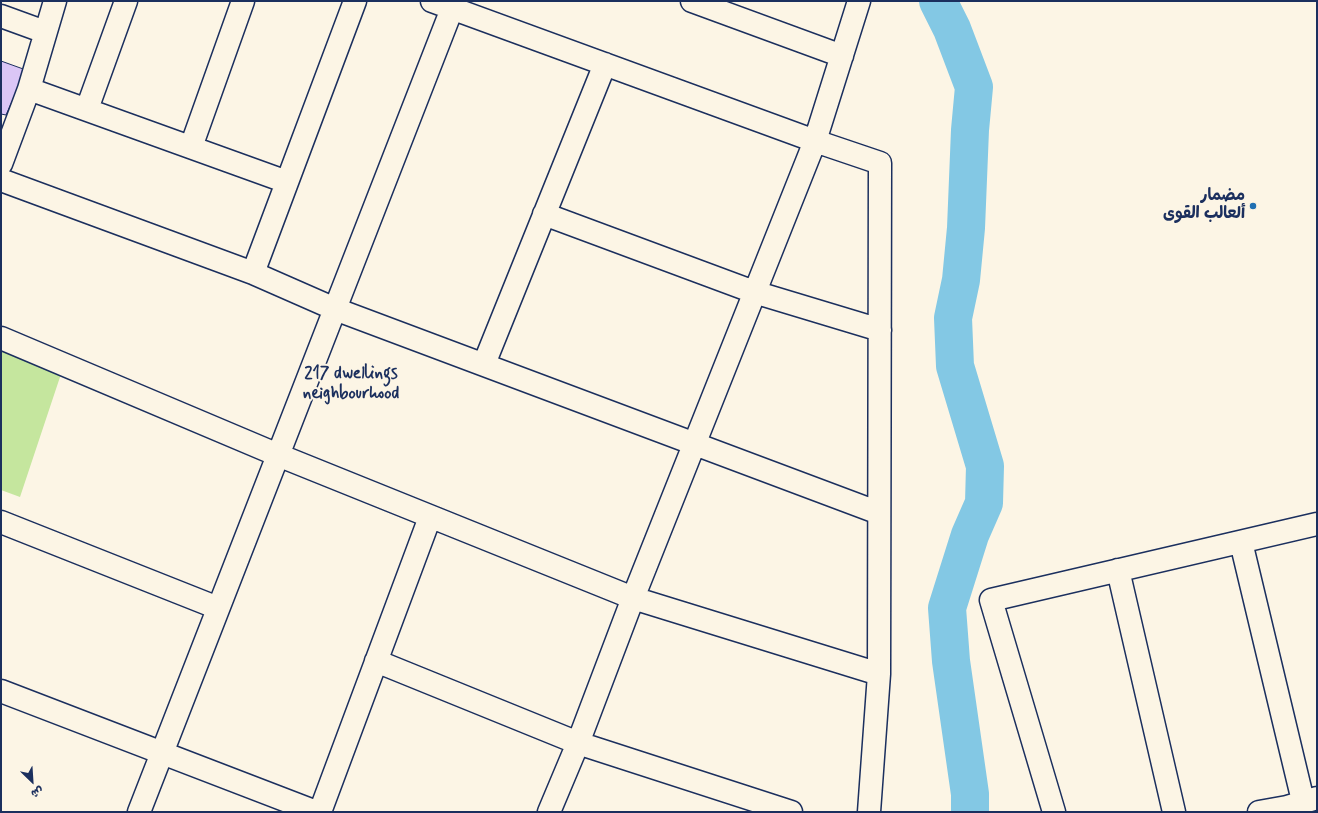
<!DOCTYPE html>
<meta charset="utf-8">
<style>
body{margin:0}
#map{position:relative;width:1318px;height:813px;overflow:hidden;background:#fcf5e5;font-family:Mynerve,"Playpen Sans Arabic",sans-serif}
canvas{display:block}
.frame{position:absolute;inset:0;border:2px solid #1b2f5e;pointer-events:none}
.north{position:absolute;left:12px;top:761px;width:40px;height:40px;-webkit-text-stroke:3px #fcf5e5;paint-order:stroke;rotate:155deg;font-size:11px;font-weight:700;line-height:16px;text-align:center;color:#1b2f5e}
.north::after{content:'';display:block;margin:auto;width:14px;height:18px;background:#1b2f5e;clip-path:polygon(50% 0,100% 100%,50% 72%,0 100%)}
</style>
<div id="map">
<canvas width="1318" height="813"></canvas>
<div class="frame"></div>
<div class="north">ش</div>
</div>
<script>
const context = document.querySelector('canvas').getContext('2d');
context.lineJoin = 'round';
function fill(path, color) { context.fillStyle = color; context.fill(path, 'evenodd'); }
function stroke(path, color, width, dash) { context.strokeStyle = color; context.lineWidth = width; context.lineCap = dash ? 'butt' : 'round'; context.setLineDash(dash || []); context.stroke(path); }
function drawText(font, color, halo, rows, align = 'center') {
  context.font = font + ' Mynerve,"Playpen Sans Arabic",sans-serif'; context.lineWidth = 4; context.setLineDash([]); context.textBaseline = 'middle'; context.strokeStyle = halo; context.fillStyle = color; for (const [text, x, y, turn = 0] of rows) {
    context.save(); context.translate(x, y); context.rotate((+turn || 0) * Math.PI / 180); context.textAlign = isNaN(turn) ? turn : align; if (halo) context.strokeText(text, 0, 0); context.fillText(text, 0, 0); context.restore();
  }
}
fill(new Path2D(`
 M1 350 62 371 20 497 1 490Z`), '#c5e69e');
stroke(new Path2D(`
 M938 1 952 29 974 87 970 130 966 228 961 280 953 318 955 366 985 466 984 503 970 535 947 608 951 661 970 794V812`), '#83c8e4', 38);
const building = new Path2D(`
 M1 61 26 70 6 115 1 114Z`);
fill(building, '#dbc6f6');
stroke(building, '#1b2f5e', 1);
const minor = new Path2D(`
 M432 1 815 141 880 163 879 674 869 812
 M692 1 842 56
 M1 16 45 32
 M29 89 287 182
 M87 109 126 1
 M191 147 243 1
 M1 164 29 89 55 1
 M1 180 253 273 335 309 879 513
 M544 214 754 292 880 330
 M253 273 355 1
 M1 338 278 455 633 598 879 674
 M484 364 605 64
 M1 522 218 608
 M1241 542 1303 801
 M1118 570 1174 812
 M376 661 578 743 791 812
 M1 691 316 812
 M139 812 455 1
 M320 812 430 517
 M549 812 578 743 633 598 815 141 859 1
 M1054 812 991 600 1317 524
 M1259 812 1287 807 1317 798`);
stroke(minor, '#1b2f5e', 25);
stroke(minor, '#fcf5e5', 22);
for (const [x, y, r, color] of [
 [1253,206,4,"#1f6fb2"]
]) { const dot = new Path2D(); dot.arc(x, y, r, 0, 2 * Math.PI); context.fillStyle = color; context.fill(dot); stroke(dot, '#fcf5e5', 1.5); }
drawText('bold 16px', '#1b2f5e', '#fcf5e5', [
 ["مضمار",1245,197],
 ["ألعالب القوى",1245,215]
], 'right');
drawText('bold 17px', '#1b2f5e', '#fcf5e5', [
 ["217 dwellings",351,374],
 ["neighbourhood",351,394]
]);
</script>
